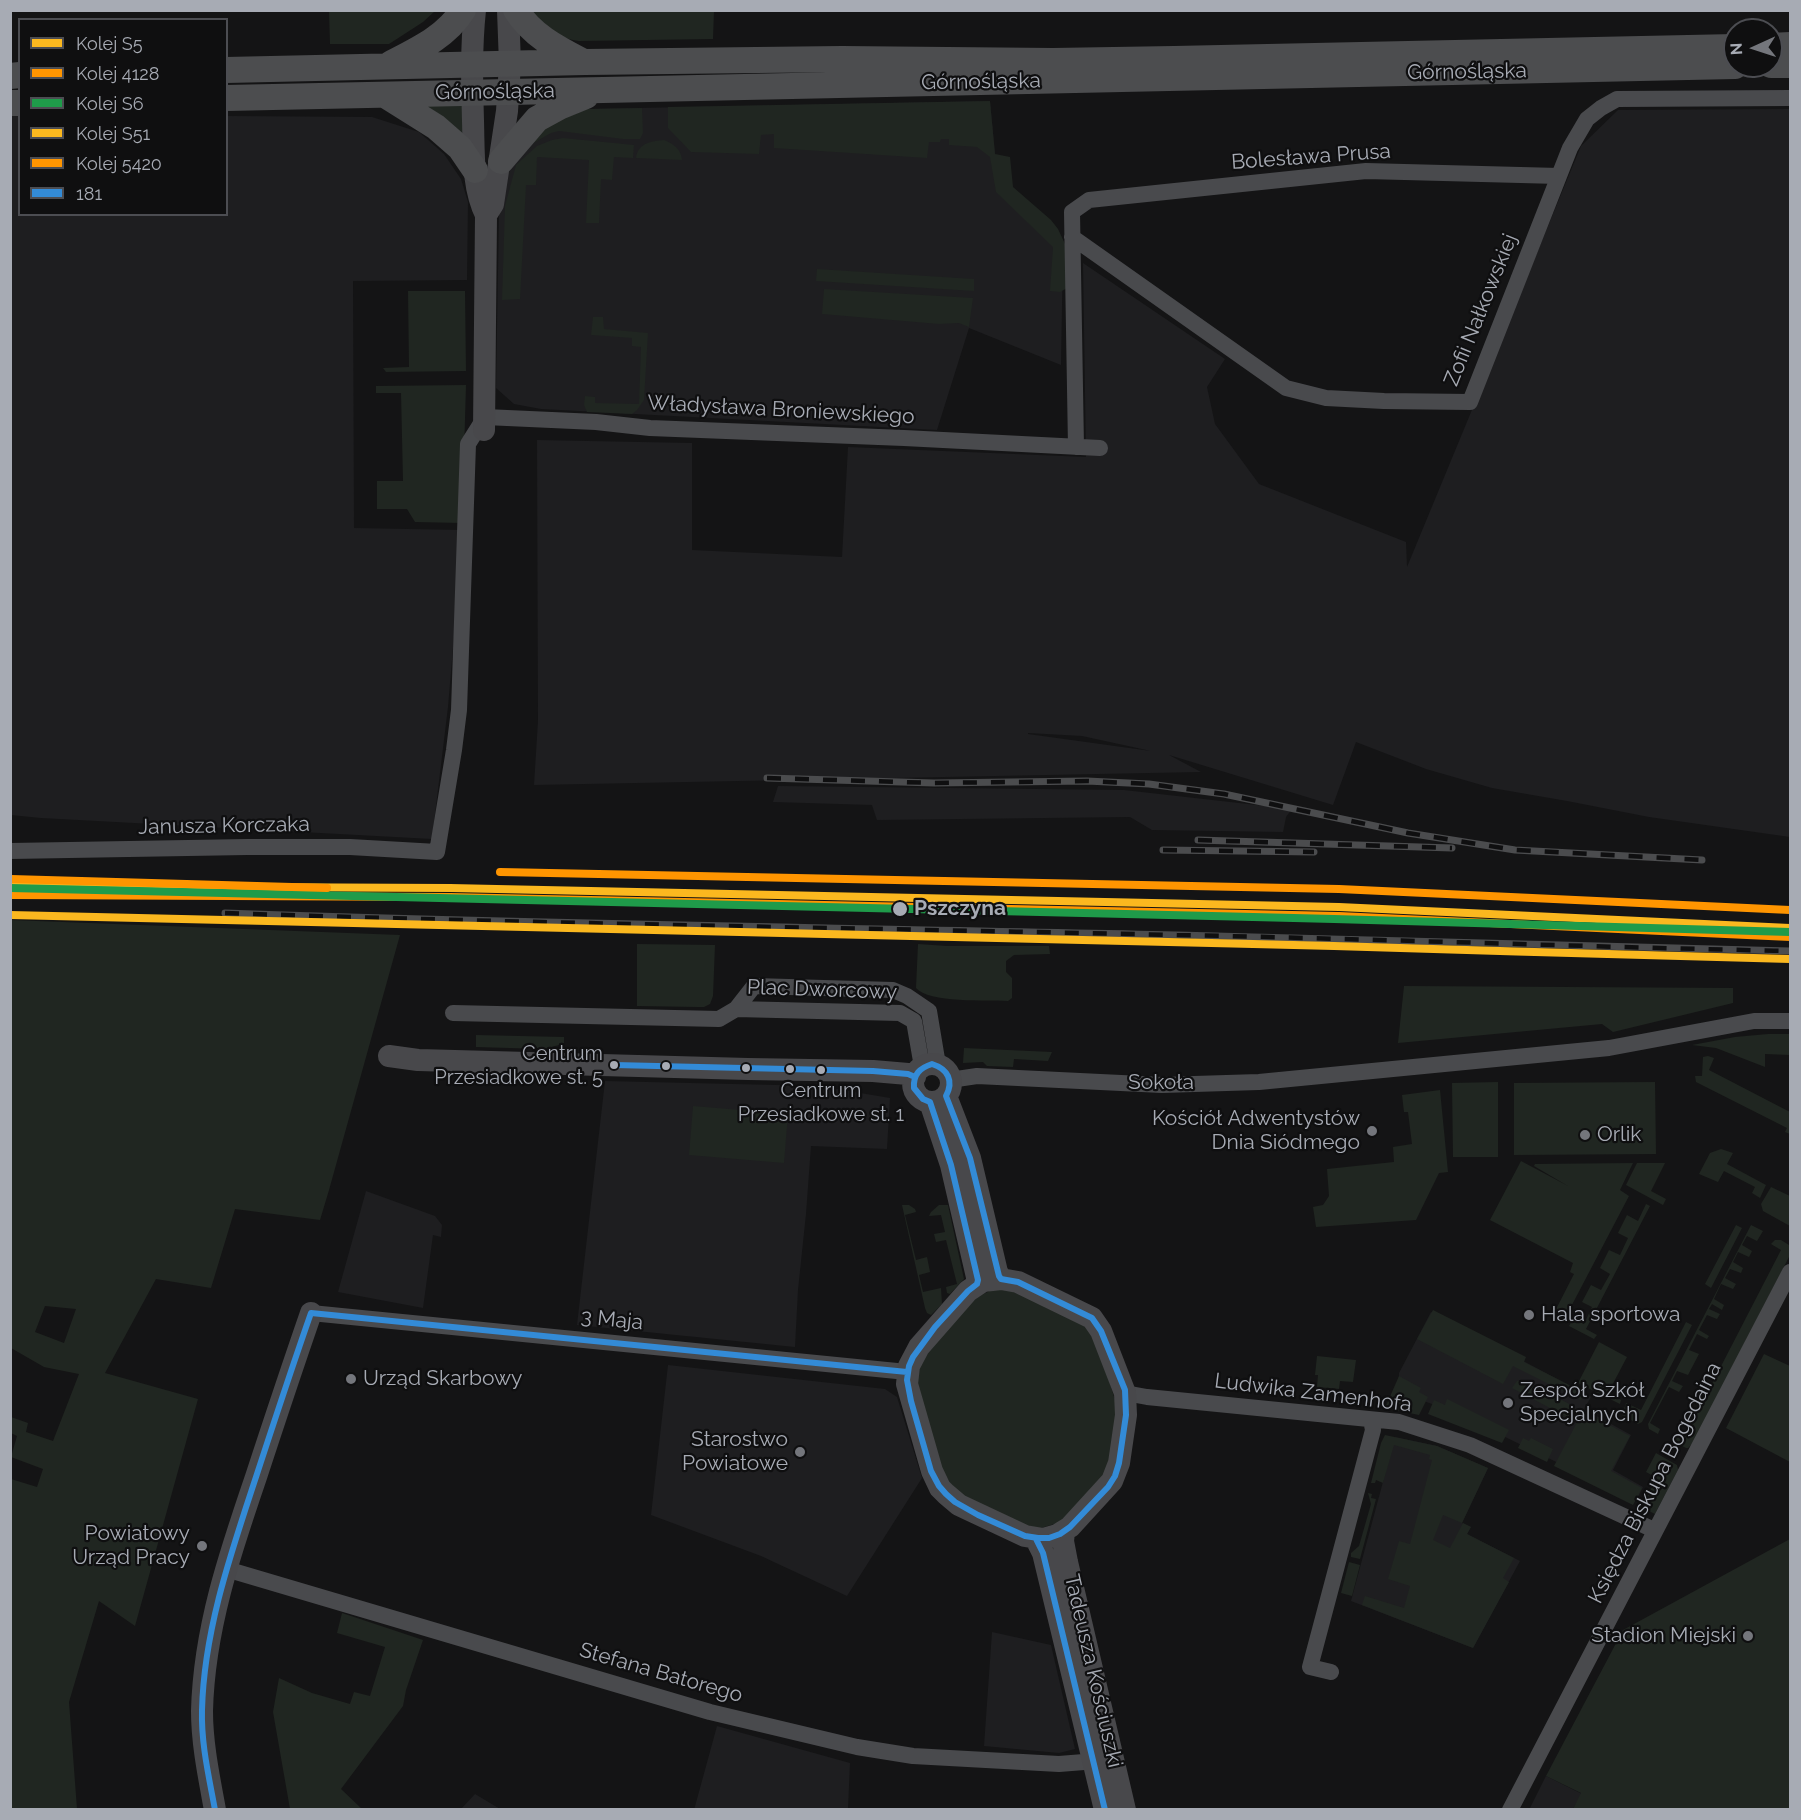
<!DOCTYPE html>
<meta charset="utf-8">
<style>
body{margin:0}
#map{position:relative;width:1801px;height:1820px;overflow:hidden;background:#141415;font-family:Raleway,sans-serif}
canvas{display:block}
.frame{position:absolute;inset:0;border:12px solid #a7abb4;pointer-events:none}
.legend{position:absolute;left:18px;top:18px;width:210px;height:198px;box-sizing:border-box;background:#0f0f10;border:2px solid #4c4d52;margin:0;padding:8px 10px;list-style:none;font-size:18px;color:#a7abb4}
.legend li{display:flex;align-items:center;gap:12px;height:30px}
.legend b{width:30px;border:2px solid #4c4d52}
.north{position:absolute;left:1723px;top:18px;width:60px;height:60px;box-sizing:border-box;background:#0f0f10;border:2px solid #4c4d52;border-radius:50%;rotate:267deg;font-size:16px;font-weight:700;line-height:24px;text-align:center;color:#a7abb4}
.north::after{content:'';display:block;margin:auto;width:21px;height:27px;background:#74767c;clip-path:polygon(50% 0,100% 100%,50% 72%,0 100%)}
</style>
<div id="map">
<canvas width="1801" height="1820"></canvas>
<div class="frame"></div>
<ul class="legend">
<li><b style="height:8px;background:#fbb81f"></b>Kolej S5</li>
<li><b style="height:8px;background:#ff9500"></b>Kolej 4128</li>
<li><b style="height:8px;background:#1f9b4a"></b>Kolej S6</li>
<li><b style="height:8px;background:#fbb81f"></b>Kolej S51</li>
<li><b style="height:8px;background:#ff9500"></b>Kolej 5420</li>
<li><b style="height:8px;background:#338bd7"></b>181</li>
</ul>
<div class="north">N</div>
</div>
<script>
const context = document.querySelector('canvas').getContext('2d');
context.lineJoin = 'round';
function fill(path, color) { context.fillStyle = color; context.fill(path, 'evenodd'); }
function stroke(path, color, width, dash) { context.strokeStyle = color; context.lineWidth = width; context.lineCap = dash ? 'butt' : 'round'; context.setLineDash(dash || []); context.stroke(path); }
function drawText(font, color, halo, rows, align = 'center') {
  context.font = font + ' Raleway,sans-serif'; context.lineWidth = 4.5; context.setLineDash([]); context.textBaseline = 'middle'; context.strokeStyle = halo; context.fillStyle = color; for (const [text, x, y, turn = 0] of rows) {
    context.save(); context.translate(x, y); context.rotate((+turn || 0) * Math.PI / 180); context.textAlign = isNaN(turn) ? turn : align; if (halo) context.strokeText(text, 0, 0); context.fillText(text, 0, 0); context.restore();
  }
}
fill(new Path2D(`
 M990 101 995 154 1002 190 1063 246 1061 365 969 328 937 430 541 409 514 404 496 388 499 212 508 173 518 148 587 109Z
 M1790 109V837L1649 817 1567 801 1492 788 1426 769 1356 742 1333 805 1169 755 1201 772 534 785 538 721 537 440 692 443V550L842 557 848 447 1086 457 1083 263 1225 359 1207 387 1215 424 1259 484 1406 542 1407 567 1581 146 1618 110ZM1028 733 1082 736 1151 751 1028 734Z
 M10 115H19L20 214H226L227 116 372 117 419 132 444 154 461 179 468 202 467 280 353 281 354 528 463 530 448 707 432 839 41 818 11 815Z
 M778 786 1124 790 1292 809 1286 817 1283 832 1152 830 1130 817 877 820 872 805 773 802Z
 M605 1081 819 1086 890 1098 887 1149 811 1146 806 1214 798 1290 795 1347 577 1325Z
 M366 1191 435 1216 442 1225 441 1237 433 1235 423 1308 338 1292Z
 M1431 1312 1591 1397 1584 1409 1631 1435 1613 1470 1643 1487 1636 1501 1452 1411 1398 1392 1399 1373Z
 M668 1365 885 1389 897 1397 922 1478 847 1596 761 1556 651 1515Z
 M1395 1437 1437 1446 1488 1468 1462 1523 1471 1527 1467 1534 1520 1561 1473 1648 1351 1601Z
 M992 1632 1051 1645 1075 1749 1059 1753 984 1746Z
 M717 1726 850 1763 848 1809 694 1810Z
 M1546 1776 1582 1794 1573 1809 1529 1810Z
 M475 1794 500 1809H461Z`), '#1e1e20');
fill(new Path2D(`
 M329 11V10L435 11 423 22 389 44H330Z
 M531 11H714L713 39 579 41C552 37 549 30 531 11Z
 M990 101 995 154 1010 157 1013 187 1051 220 1058 229 1065 244 1069 287 1060 292 1050 291 1053 247 996 192 990 157 977 147 949 145V139H941L940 142H929L927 158 774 148V134L761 135 759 154 691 152 668 128V107Z
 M464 103 465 142 413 104Z
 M642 108 643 133 640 139H623L559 131 551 133 528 146 533 130 587 109Z
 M563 138 634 145 633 158 614 157 612 180 601 179 599 223H586L589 160 537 157 536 185H526L520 299 502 300 505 206 516 165 537 146 552 140Z
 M664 140C674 144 681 149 682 160L636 158C638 143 651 141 664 140Z
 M817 269 974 279V291L816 281Z
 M824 289 973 298 969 327 959 323 939 324 822 314Z
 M408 291H465L466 371 386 372 383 368 409 367Z
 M593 317H603L604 329 648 333 644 400 637 410 632 414 587 412 584 405 585 396 595 397V403L639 404 641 347 632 346V338L591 335Z
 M466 385 462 523 415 522 407 509H377V481H403L401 393H376V386Z
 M11 920 400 935 329 1190 320 1220 235 1209 211 1288 156 1279 105 1373 198 1399 135 1626 99 1601 69 1702 77 1809H11V1479L37 1487 43 1469 11 1457 17 1436 11 1433V1417L28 1423 26 1432 53 1441 79 1374 44 1367 11 1348ZM45 1306 76 1309 64 1343 35 1332Z
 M637 944 715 945 713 996 710 1004 704 1007H697L637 1006Z
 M918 944 947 946H1049L1050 954 1014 955 1006 961V972L1012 978V998L1008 1001C988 1000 928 1003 916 988Z
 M1404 986 1733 988V1003L1613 1032 1602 1024 1398 1043Z
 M1768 1034H1790V1055L1765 1054V1067L1716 1048 1692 1045 1735 1037Z
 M476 1035 564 1037V1044L542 1049 476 1047Z
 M964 1048 1052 1052 1048 1061 1014 1059 1013 1067 987 1066 983 1062 963 1063Z
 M1708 1056 1714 1058 1709 1070 1790 1112V1134L1785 1132 1787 1128 1696 1082 1695 1076H1702L1703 1057Z
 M1498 1082V1157H1453L1452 1083Z
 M1655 1082 1656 1154 1514 1155V1083Z
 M1440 1090 1448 1172 1439 1173 1416 1220 1316 1227 1313 1207 1323 1205 1329 1196 1327 1169 1394 1162 1393 1147 1412 1144 1408 1112H1404L1402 1095Z
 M693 1106 788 1114 784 1163 689 1155Z
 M1721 1149 1733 1153 1727 1164 1766 1185 1760 1198 1752 1193 1755 1187 1724 1171 1718 1182 1699 1174 1710 1153Z
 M1521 1161 1568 1186 1534 1166 1535 1164 1633 1163 1620 1190 1629 1196 1563 1322 1552 1317 1574 1274 1570 1272 1573 1263 1490 1220Z
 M1637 1163H1665L1651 1191 1666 1199 1663 1205 1626 1185Z
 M1771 1187 1790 1196V1226L1763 1211 1761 1204Z
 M1646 1204 1650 1206 1586 1329 1597 1335 1594 1339 1569 1326 1573 1319 1584 1324 1592 1307 1582 1302 1591 1285 1601 1290 1610 1274 1600 1268 1609 1250 1620 1255 1628 1238 1618 1233 1627 1215 1638 1221Z
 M902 1205H909L915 1209 916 1212 905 1215 916 1260 927 1257 930 1272 919 1275 923 1292 941 1288 942 1304 931 1315 927 1313 925 1308Z
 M939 1205H948L964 1279 950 1294 947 1293 946 1287 957 1284 946 1240 936 1242 934 1234 945 1232 941 1215 929 1216 931 1212Z
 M1736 1225 1742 1228 1711 1288 1705 1284Z
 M1751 1225 1763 1231 1757 1241 1747 1236 1742 1245 1752 1251 1749 1257 1738 1252 1733 1262 1743 1268 1741 1273 1730 1269 1725 1278 1736 1284 1733 1289 1721 1284 1714 1299 1724 1305 1722 1310 1712 1304 1709 1309 1720 1314 1717 1319 1707 1315 1699 1330 1709 1336 1707 1339 1697 1334 1689 1350 1699 1354 1688 1375 1677 1371 1672 1381 1683 1386 1679 1392 1669 1387 1650 1423 1660 1429 1658 1434 1649 1429 1648 1424Z
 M1775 1240H1781L1789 1245 1790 1255 1693 1443 1688 1448H1686L1671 1440 1673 1434 1684 1438 1781 1250 1771 1244Z
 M996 1289 1012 1290 1082 1321 1096 1338 1119 1413 1108 1470 1061 1522 1041 1528H1028L969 1502 942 1476 916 1377 918 1366C938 1341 963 1298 996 1289Z
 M1433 1310 1526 1357 1524 1362 1585 1393 1581 1400 1513 1366 1503 1384 1417 1339Z
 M1686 1322 1692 1325 1642 1422 1638 1424 1622 1415 1626 1403 1641 1410Z
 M1599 1342 1627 1357 1608 1393 1621 1400 1620 1404 1578 1383Z
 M1764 1354 1790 1366V1462L1726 1428Z
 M1317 1356 1356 1360 1353 1382 1340 1381 1339 1389 1317 1387 1318 1375H1315Z
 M1399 1376 1421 1388 1419 1392 1428 1397 1419 1415 1385 1408Z
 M1517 1381H1525L1575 1407 1569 1418 1512 1388Z
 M1447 1399 1509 1430 1502 1443 1428 1414 1434 1400 1445 1405Z
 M1583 1411 1630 1436 1611 1471 1642 1488 1633 1505 1554 1466Z
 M1385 1435 1437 1446 1488 1468 1462 1523 1443 1515 1433 1540 1450 1548 1463 1523 1471 1527 1467 1534 1514 1558 1503 1578 1509 1582 1473 1648 1362 1605 1365 1596 1404 1608 1410 1586 1388 1579 1399 1541 1410 1544 1432 1460 1429 1459 1430 1455 1394 1445 1383 1483 1376 1480 1375 1483H1371L1381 1443Z
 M1523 1438 1529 1441 1531 1438 1553 1449 1547 1462 1518 1448Z
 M1656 1453 1677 1465 1678 1470 1655 1514 1641 1507 1657 1478 1646 1472Z
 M1368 1493 1372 1494 1371 1498 1376 1499 1360 1559 1351 1557V1553L1359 1546 1371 1504Z
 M1790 1539V1809H1573L1581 1793 1546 1776 1623 1630Z
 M1349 1562 1360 1565 1352 1596 1341 1593Z
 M342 1613 423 1640 406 1690 403 1706 341 1789 362 1809H290L273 1712 279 1678 312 1693 350 1704 354 1692 370 1696 385 1647 337 1633Z`), '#202621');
stroke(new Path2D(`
 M1072 237 1286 388 1326 398 1384 401 1470 402 1570 148 1587 119 1601 108 1617 99 1790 98
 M1076 447 1072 212 1089 200 1366 171 1559 176
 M10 851 247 847H350L437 852 454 750 459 710 468 444 485 417 596 422 650 428 904 438 1100 448
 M736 1009 754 986 893 990 907 996 929 1011 938 1065
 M453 1013 719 1019 736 1009 900 1013 914 1021 922 1067
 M950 1080 977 1076 1162 1085 1259 1082 1609 1048 1754 1021H1790
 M311 1313 907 1372
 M1125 1393 1147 1397 1399 1422 1470 1445 1654 1530
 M226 1569 710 1712 857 1747 913 1756 1059 1764 1084 1762 1093 1760
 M1331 1672 1310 1667 1373 1430 1371 1420
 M1510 1810 1790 1272`), '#494a4d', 16);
stroke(new Path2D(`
 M475 10C471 47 472 84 473 121 474 152 472 187 486 215L484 430
 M486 215 493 204 507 111 510 64 508 10
 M389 1056 418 1060 748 1069 873 1071 908 1074 915 1077
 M913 1083a19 19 0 1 1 38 0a19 19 0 1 1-38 0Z
 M946 1096 970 1158 997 1272 1001 1279
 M930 1102 951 1165 977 1277V1284
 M1001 1279 1018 1282 1092 1318 1101 1331 1125 1393 1126 1415 1119 1463 1112 1481 1070 1527 1057 1535 1043 1539 1025 1536 959 1505 946 1494 940 1488 932 1471 907 1384 909 1366 919 1347 968 1291 983 1281Z
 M1064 1532 1063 1541 1067 1562 1125 1810
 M1036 1539 1043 1553 1105 1810
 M215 1810C209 1777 202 1744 202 1711 204 1629 230 1553 256 1477 274 1422 292 1368 311 1313`), '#48484b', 22);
stroke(new Path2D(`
 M516 10C532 36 559 49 584 62
 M1771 46 1790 45
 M390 64C417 50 446 37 463 10
 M1771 65H1790
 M226 70 585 62 842 59 1053 61 1174 59 1735 47
 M10 76 20 75
 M385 95 436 127 460 148 475 170
 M226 98 1735 66
 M10 103H20
 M501 161 537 119 559 107 586 96`), '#4c4d4f', 26);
const rail = new Path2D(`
 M767 778 934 783 1087 781 1149 784 1224 794 1408 833 1515 850 1702 860
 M1198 840 1452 848
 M1163 850 1314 852
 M225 913C543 924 860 928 1177 935 1382 939 1586 947 1790 951`);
stroke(rail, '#4b4c4e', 7);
stroke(rail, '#0f0f10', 4.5, [14]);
stroke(new Path2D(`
 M932 1064C948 1069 954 1081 946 1096L970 1158 999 1276 1001 1279 1018 1282 1092 1318 1101 1331 1125 1390 1126 1415 1119 1463 1115 1476 1108 1487 1070 1527 1060 1534 1049 1538H1038L1025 1536 978 1515 955 1502 946 1494 939 1486 931 1471 911 1401 907 1380 909 1366 913 1357 935 1327 968 1291 977 1284 978 1280 951 1165 930 1102 923 1099 914 1088C913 1074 920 1068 932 1064Z
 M614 1065 873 1071 908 1074 915 1077
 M1036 1539 1043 1553 1105 1810
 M215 1810C209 1777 201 1744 202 1710 204 1630 231 1553 256 1477 274 1422 292 1367 311 1313L907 1372`), '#338bd7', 6);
stroke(new Path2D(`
 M10 886 450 888 1339 907 1790 928`), '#fbb81f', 8);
stroke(new Path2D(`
 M10 895 450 897 1339 916 1790 937`), '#ff9500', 8);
stroke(new Path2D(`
 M10 888C452 901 893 908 1334 919 1486 922 1638 929 1790 932`), '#1f9b4a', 8);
stroke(new Path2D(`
 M10 915C452 928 893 935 1334 946 1486 950 1638 956 1790 959`), '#fbb81f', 8);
stroke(new Path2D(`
 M500 872 1339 889 1790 910
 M11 879 327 888`), '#ff9500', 8);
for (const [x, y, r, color] of [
 [900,909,8,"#a7abb4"],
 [614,1065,5,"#a7abb4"],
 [666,1066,5,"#a7abb4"],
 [746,1068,5,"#a7abb4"],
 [790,1069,5,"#a7abb4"],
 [821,1070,5,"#a7abb4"],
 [1372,1131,6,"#74767c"],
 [1585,1135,6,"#74767c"],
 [1529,1315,6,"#74767c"],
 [351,1379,6,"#74767c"],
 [1508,1403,6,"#74767c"],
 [800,1452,6,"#74767c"],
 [202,1546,6,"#74767c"],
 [1748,1636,6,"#74767c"]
]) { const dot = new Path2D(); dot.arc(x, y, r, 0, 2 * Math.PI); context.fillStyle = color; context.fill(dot); stroke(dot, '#0f0f10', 2); }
drawText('20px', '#a7abb4', '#0f0f10', [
 ["Centrum",603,1054],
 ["Przesiadkowe st. 5",603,1078],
 ["Centrum",821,1091,"center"],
 ["Przesiadkowe st. 1",821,1115,"center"]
], 'right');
drawText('21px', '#a7abb4', '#0f0f10', [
 ["Górnośląska",1467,72,-1],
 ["Górnośląska",981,82,-1],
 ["Górnośląska",495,92,-1],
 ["Bolesława Prusa",1311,157,-4],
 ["Zofii Nałkowskiej",1481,310,-68],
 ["Władysława Broniewskiego",781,410,3],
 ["Janusza Korczaka",224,826,-1],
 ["Plac Dworcowy",822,990,2],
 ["Sokoła",1161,1083],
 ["3 Maja",612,1320,6],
 ["Ludwika Zamenhofa",1313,1393,7],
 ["Księdza Biskupa Bogedaina",1655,1483,-63],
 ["Tadeusza Kościuszki",1093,1671,77],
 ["Stefana Batorego",661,1673,16]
]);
drawText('bold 21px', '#a7abb4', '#0f0f10', [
 ["Pszczyna",914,909]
], 'left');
drawText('21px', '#a7abb4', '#0f0f10', [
 ["Kościół Adwentystów",1360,1119],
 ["Dnia Siódmego",1360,1143],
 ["Orlik",1597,1135,"left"],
 ["Hala sportowa",1541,1315,"left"],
 ["Urząd Skarbowy",363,1379,"left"],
 ["Zespół Szkół",1520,1391,"left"],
 ["Specjalnych",1520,1415,"left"],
 ["Starostwo",788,1440],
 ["Powiatowe",788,1464],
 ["Powiatowy",190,1534],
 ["Urząd Pracy",190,1558],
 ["Stadion Miejski",1736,1636]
], 'right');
</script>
